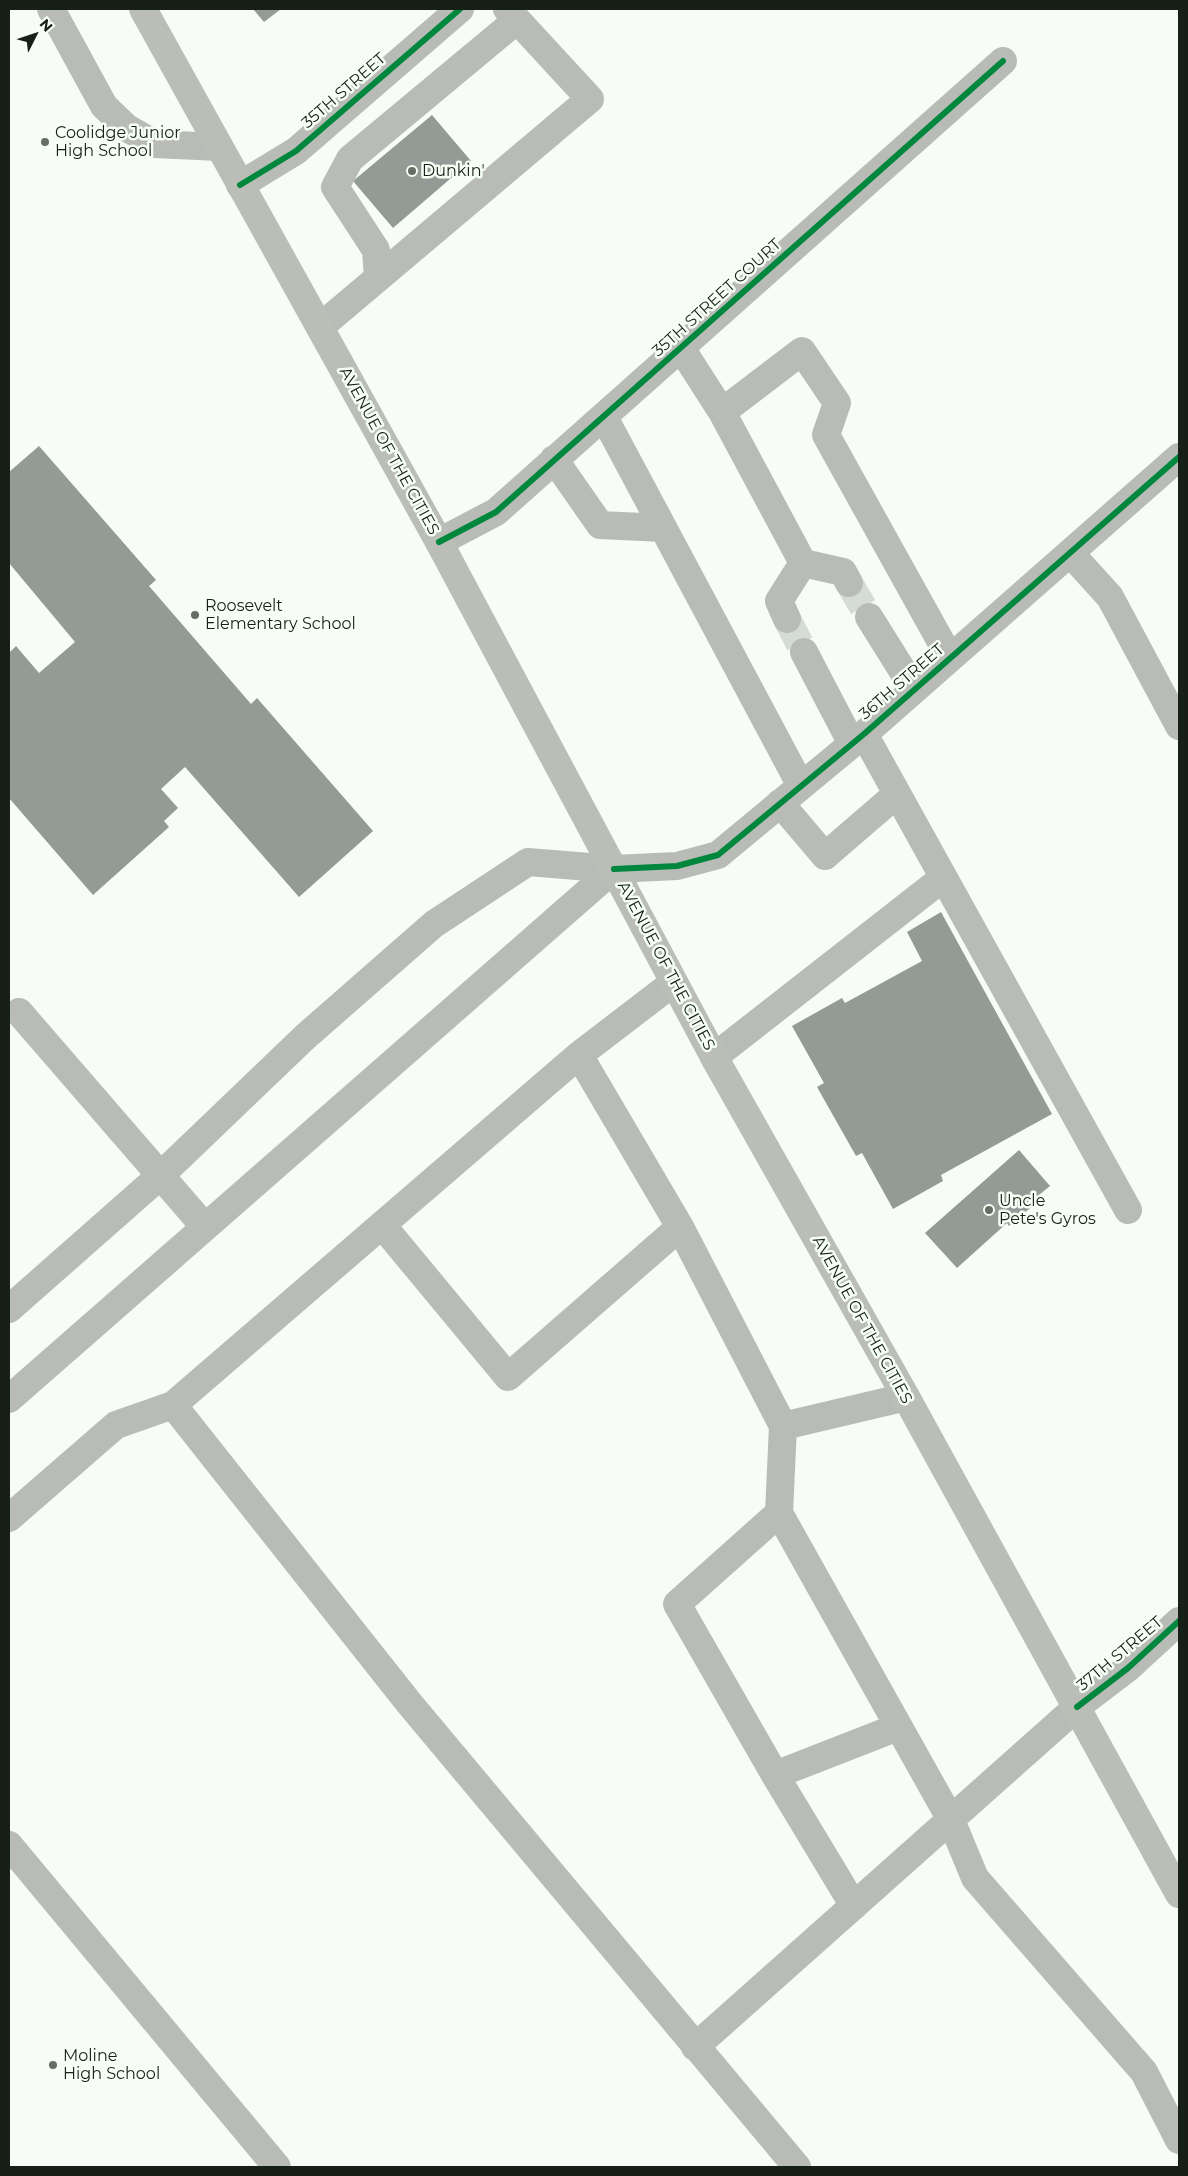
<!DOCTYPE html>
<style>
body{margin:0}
#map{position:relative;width:1188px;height:2176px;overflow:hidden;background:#f7fcf7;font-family:Montserrat,sans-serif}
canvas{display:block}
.frame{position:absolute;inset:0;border:10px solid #172016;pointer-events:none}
.north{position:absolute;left:10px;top:10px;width:50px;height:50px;-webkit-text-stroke:4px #f5fff4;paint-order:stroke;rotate:49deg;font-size:14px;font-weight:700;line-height:20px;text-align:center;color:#172016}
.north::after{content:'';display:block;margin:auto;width:18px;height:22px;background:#172016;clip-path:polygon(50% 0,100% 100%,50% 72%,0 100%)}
</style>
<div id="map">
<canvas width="1188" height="2176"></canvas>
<div class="frame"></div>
<div class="north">N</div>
</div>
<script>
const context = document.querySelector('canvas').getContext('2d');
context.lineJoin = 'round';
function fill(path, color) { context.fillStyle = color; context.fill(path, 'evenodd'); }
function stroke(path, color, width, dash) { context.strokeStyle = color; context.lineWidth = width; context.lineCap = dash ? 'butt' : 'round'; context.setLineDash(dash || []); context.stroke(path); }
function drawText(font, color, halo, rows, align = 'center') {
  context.font = font + ' Montserrat,sans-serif'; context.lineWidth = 5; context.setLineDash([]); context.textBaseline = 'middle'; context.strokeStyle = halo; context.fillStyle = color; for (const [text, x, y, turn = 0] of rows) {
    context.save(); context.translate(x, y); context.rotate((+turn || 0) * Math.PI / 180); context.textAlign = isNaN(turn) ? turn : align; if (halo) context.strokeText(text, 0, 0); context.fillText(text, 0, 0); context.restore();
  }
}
fill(new Path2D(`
 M253 9H281L264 22Z
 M432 115 471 161 393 228 353 181Z
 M39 446 156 580 149 586 251 704 257 698 373 831 299 897 185 767 161 789 178 808 164 821 169 827 93 895 9 798V653L16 646 39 673 75 642 9 563V472Z
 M941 912 1052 1114 941 1175 943 1181 893 1209 862 1153 856 1156 817 1087 824 1083 792 1026 842 998 845 1003 922 961 907 932Z
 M1019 1150 1050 1186 1039 1195 1042 1198 1009 1226 1007 1223 957 1268 925 1233Z`), '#929b96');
stroke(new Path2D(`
 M849 583 869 617
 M787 619 804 652`), '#d5dbd5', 28, [28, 14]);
stroke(new Path2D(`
 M51 9 104 106 127 128 155 144 219 147
 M240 185 296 151 460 9
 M378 278 376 250 335 187 350 159 517 20
 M320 327 590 99 507 9
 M681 348 722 412 803 563 843 572 849 583
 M722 412 802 351 837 403 826 435 950 658
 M604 417 801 786
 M554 459 600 525 663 528
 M439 542 496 512 1003 61
 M1071 554 1110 597 1179 726
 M869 617 914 689
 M787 619 779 601 803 563
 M804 652 852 744
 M864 734 1128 1210
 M780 803 825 856 897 794
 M673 983 579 1055 680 1227 783 1426 906 1397
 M19 1012 205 1227
 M579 1055 173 1405 409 1703 797 2167
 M714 1057 943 878
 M382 1225 508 1377 680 1227
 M9 1309 161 1175 305 1037 434 924 528 862 614 869 677 866 718 855 864 734 1179 457
 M9 1399 614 869
 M783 1426 779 1513 951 1820 975 1878 1144 2072 1179 2140
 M779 1513 677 1604 775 1775 898 1727
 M9 1518 116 1425 173 1405
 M775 1775 854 1906
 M9 1845 277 2167
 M695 2047 1077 1707 1128 1668 1179 1621`), '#b9bbb6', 28);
stroke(new Path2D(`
 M143 9 439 542 714 1057 906 1397 1179 1894`), '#bbbdb7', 28);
stroke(new Path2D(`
 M240 185 296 151 460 9
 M439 542 496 512 1003 61
 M614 869 677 866 718 855 864 734 1179 457
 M1077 1707 1128 1668 1179 1621`), '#00873e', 6);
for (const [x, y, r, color] of [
 [45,142,5,"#656d65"],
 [412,171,5,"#656d65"],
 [195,615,5,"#656d65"],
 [989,1210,5,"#656d65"],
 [53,2065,5,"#656d65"]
]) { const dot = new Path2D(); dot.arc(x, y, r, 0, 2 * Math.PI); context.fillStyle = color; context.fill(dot); stroke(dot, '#f5fff4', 2); }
drawText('16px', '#172016', '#f5fff4', [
 ["35TH STREET",344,91,-41],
 ["35TH STREET COURT",717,298,-42],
 ["AVENUE OF THE CITIES",389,451,61],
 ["36TH STREET",902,682,-41],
 ["AVENUE OF THE CITIES",666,966,62],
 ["AVENUE OF THE CITIES",862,1320,61],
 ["37TH STREET",1120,1654,-40]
]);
drawText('16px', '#172016', '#f5fff4', [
 ["Coolidge Junior",55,133],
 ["High School",55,151],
 ["Dunkin'",422,171],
 ["Roosevelt",205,606],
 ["Elementary School",205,624],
 ["Uncle",999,1201],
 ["Pete's Gyros",999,1219],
 ["Moline",63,2056],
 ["High School",63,2074]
], 'left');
</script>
